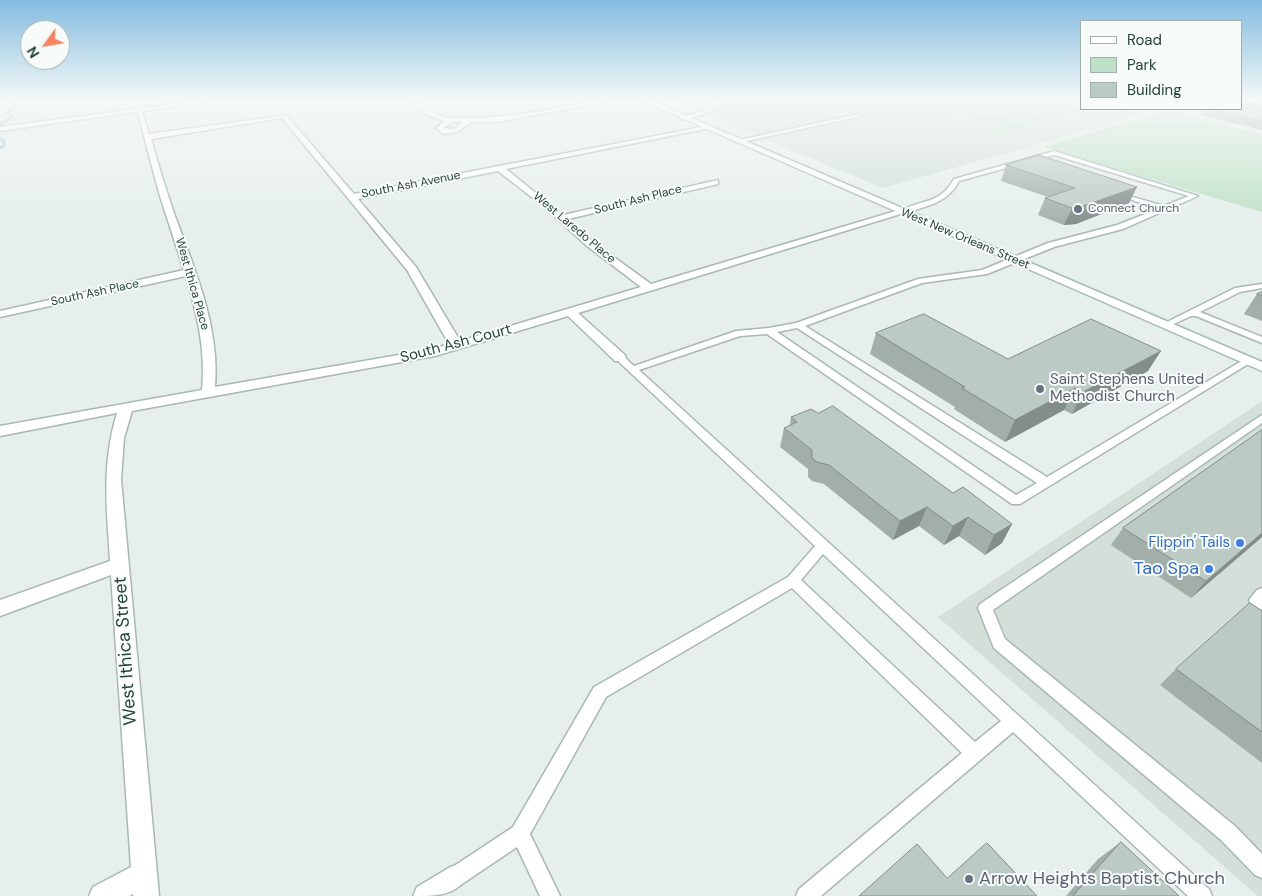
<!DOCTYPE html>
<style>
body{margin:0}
#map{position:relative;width:1262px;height:896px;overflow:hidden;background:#e6efeb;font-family:"DM Sans",sans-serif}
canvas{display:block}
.legend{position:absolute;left:1080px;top:20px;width:162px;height:90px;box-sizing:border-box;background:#f7fbf9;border:1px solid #a3b1ad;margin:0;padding:6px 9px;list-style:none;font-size:15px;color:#24423a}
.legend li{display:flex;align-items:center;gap:10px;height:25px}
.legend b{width:25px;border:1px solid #a3b1ad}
.north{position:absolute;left:20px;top:20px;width:50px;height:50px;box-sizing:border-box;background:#f7fbf9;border:1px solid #a3b1ad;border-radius:50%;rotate:238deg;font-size:14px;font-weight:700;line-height:20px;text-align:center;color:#24423a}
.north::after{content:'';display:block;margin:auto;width:18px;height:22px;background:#f4845f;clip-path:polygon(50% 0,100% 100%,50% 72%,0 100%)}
</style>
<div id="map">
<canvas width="1262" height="896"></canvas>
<ul class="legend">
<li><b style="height:6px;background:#fff"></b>Road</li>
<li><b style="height:14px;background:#bfe0c8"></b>Park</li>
<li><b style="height:14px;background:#bbcac4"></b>Building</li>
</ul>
<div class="north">N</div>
</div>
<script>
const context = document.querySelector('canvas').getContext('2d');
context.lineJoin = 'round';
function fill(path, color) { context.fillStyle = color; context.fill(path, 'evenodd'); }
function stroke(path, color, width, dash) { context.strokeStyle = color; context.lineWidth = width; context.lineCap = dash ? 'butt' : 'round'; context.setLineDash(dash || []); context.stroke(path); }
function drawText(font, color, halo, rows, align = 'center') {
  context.font = font + ' "DM Sans",sans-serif'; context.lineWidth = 4; context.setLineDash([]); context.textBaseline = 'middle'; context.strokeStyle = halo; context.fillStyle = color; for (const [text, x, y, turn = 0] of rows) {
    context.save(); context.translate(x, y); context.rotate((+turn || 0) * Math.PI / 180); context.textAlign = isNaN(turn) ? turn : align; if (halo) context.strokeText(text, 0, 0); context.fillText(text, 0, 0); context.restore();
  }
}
fill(new Path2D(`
 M672 101H1081V109H1162L883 188Z
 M1262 401V896H1258L938 617Z`), '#d4dfda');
fill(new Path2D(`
 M937 101H950V105C958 111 969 114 979 116 1015 123 1046 115 1081 106V109H1095L999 134 987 130 1013 123C995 122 944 119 937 101Z
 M965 101H1079L1019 116Z
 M1164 111 1262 134V212L1044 147Z`), '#bfe0c8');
stroke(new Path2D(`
 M1 127 2 123 12 117 7 112 14 108 11 101
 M0 139 4 141V146L0 148`), '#8ec9d4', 3);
const lane = new Path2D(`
 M707 101H714L723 106 702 115 683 120 680 118 717 106Z
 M1132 109H1138L1127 113 1125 112Z
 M859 114 861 116 738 143 735 141Z
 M1054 151 1198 196 1123 229 1054 247 987 274 922 283 805 326 1047 477 1245 359 1248 358 1253 361 1020 504H1012L767 334 740 336 639 370 1209 889 1212 896H1188L1013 732 821 896H796L799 889 962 753 792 588 606 697 530 834 560 896H540L517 847 459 886 452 889 445 886 442 879 445 872 513 827 594 687 788 577 815 546 617 360V356H623L634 366 736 331 769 328 796 323 918 279 982 270 1048 243 1117 225 1158 209 1115 194V192L1164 206 1189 196 1054 155 959 181C948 203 925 207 904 213L899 212C920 198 938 207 954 179ZM797 328 1037 483 1016 495 777 332ZM823 554 1001 721 975 742 801 580Z
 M1262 284V288L1240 292 1200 312 1262 337V343L1196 316H1191L1165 328 1161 325 1235 288Z
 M1262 415V423L993 610 1005 639 1235 826 1262 854V878L1255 875 1221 840 994 648 978 608 980 604Z
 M1262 588V610L1251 604 1249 600 1257 590Z`);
const street = new Path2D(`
 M408 101C423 101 433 117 453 118 502 120 549 109 597 101H613L498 122H472L457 132 444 134 436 128 445 121 429 116ZM453 122H463L453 129 443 128Z
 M1179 109H1189L1173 114 1170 112Z
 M137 110 142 111 149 134 286 115 354 194 707 126 708 127 705 129 506 169 563 215 718 180V184L568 219 593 242 651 284 899 210 902 209 907 212 578 313 625 355 626 358 625 361H615L568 316 435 356 132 411 124 438 121 479 159 896H133V894L129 896H89L93 887 131 867 111 575 0 616V600L110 561C107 507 101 466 117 413L0 436V426L202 390C206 350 197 314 186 276L0 317V311L184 270 159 193ZM282 118 407 270 449 344 433 349 215 387C220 328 195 270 175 216 166 190 158 164 151 139ZM498 171 542 205 587 246 641 287 460 341 416 267 358 199Z
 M452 866 461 870 465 879C455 896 434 896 413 896L417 887Z`);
const secondary = new Path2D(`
 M194 101H213L0 131V127Z
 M643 101H652L1262 362V371Z`);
stroke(lane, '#a8b8b2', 3);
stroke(street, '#a8b8b2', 3);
stroke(secondary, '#a4bbb3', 3);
stroke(new Path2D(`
 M221 104 241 101`), '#86b3a5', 1, [1, 2]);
fill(lane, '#fff');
fill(street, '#fff');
fill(secondary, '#fff');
fill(new Path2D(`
 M1241 101H1262V130L1200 115 1203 109H1241Z
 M1006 165 1129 203 1076 224 1064 225 1038 215 1045 198 1048 197 1001 181Z
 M1262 292V321L1244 314 1257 294Z
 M876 333 1008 359 1148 371 1072 414 1064 410 1005 442 954 409 955 407 870 354Z
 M791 417 953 493 1012 524 1002 543 985 555 959 536 944 545 919 526 893 540 824 484 812 481 808 477V469L780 447 784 428 790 425Z
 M1262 430V537L1191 598 1111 545 1123 528Z
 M1262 611V763L1160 685 1176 669Z
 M1121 842 1179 896H1066L1098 859Z`), '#a1aea9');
fill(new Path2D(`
 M1137 187 1129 203 1076 224 1064 225 1072 208Z
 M1161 351 1148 371 1072 414 1083 392Z
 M1075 388 1064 410 1005 442 1015 420Z
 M927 507 919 526 893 540 900 521Z
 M968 517 959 536 944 545 953 526Z
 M1012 524 1002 543 985 555 994 535Z
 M1262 533V537L1191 598 1206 581Z`), '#838d89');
const building = new Path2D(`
 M1241 101H1262V105L1241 102Z
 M1241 107 1262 111V121L1209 109H1241Z
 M1039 155 1137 187 1083 206 1072 208 1045 198 1075 188 1006 165Z
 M1262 292V296L1257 294Z
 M924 314 1008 359 1091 319 1161 351 1083 392 1075 388 1015 420 962 388 965 387 876 333Z
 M833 406 953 493 963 487 1012 524 994 535 968 517 953 526 927 507 900 521 829 465 817 462 812 458V450L784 428 797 422 791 417 811 409 818 413Z
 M1262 430V533L1206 581 1123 528Z
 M1250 603 1262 611V732L1176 669Z
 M1121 842 1179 896H1073Z
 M987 843 1037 896H859L917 844 947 878Z`);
fill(building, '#bbcac4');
stroke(building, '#838d89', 1);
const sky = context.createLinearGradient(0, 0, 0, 227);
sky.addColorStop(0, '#84bce0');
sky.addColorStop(0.44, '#f4f8f6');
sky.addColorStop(1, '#f4f8f600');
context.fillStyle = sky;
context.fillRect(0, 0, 1262, 227);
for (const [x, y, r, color] of [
 [1078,209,5,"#6b7280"],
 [1040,389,5,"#6b7280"],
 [1240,543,5,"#3f7fe0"],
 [1209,569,5,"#3f7fe0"],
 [969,879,5,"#6b7280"]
]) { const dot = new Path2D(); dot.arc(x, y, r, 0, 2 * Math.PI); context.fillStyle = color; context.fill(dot); stroke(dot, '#f7fbf9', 2); }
drawText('12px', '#24423a', '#f7fbf9', [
 ["South Ash Avenue",411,185,-11],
 ["South Ash Place",638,200,-14],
 ["West Laredo Place",574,228,40],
 ["West New Orleans Street",965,239,23],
 ["West Ithica Place",192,284,74],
 ["South Ash Place",95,293,-12]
]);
drawText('12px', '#5b616d', '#f7fbf9', [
 ["Connect Church",1088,209]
], 'left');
drawText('15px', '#24423a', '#f7fbf9', [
 ["South Ash Court",456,344,-15]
]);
drawText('15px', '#5b616d', '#f7fbf9', [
 ["Saint Stephens United",1050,380],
 ["Methodist Church",1050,397]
], 'left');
drawText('15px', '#366cbe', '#f7fbf9', [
 ["Flippin' Tails",1230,543]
], 'right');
drawText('18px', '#366cbe', '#f7fbf9', [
 ["Tao Spa",1199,569]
], 'right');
drawText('18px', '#24423a', '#f7fbf9', [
 ["West Ithica Street",126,651,-94]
]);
drawText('18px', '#5b616d', '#f7fbf9', [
 ["Arrow Heights Baptist Church",979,879]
], 'left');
</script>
